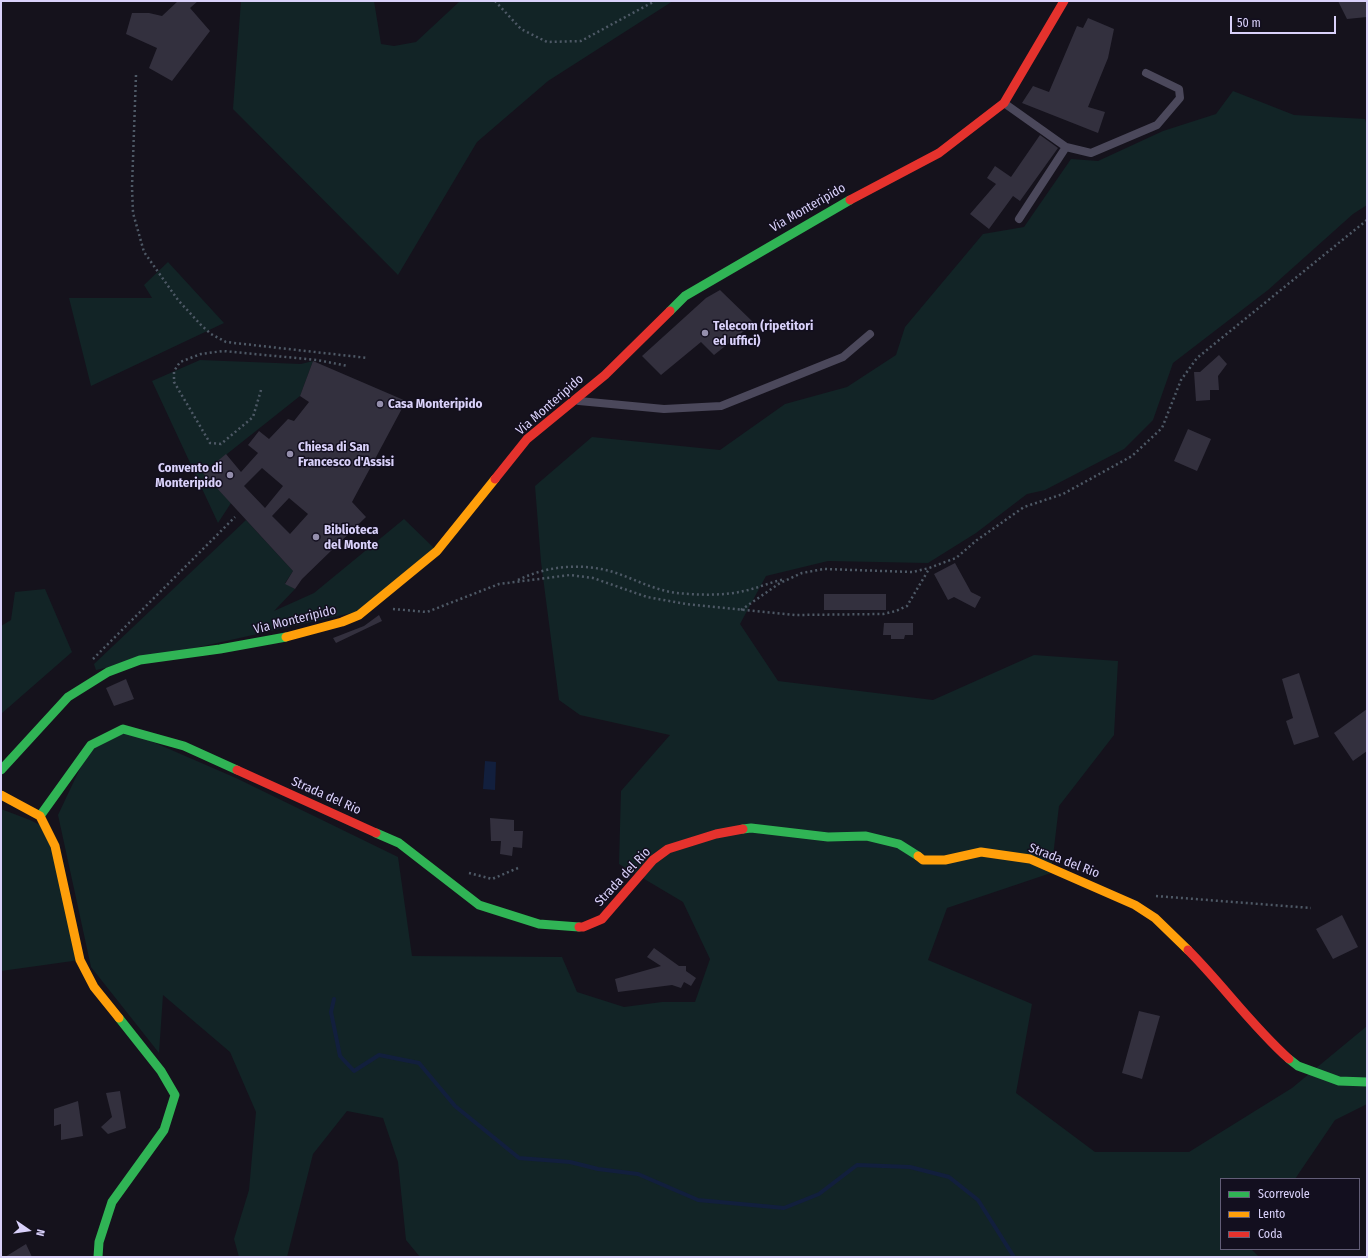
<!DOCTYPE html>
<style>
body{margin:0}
#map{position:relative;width:1368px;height:1258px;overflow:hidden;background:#15121c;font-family:"Fira Sans Condensed",sans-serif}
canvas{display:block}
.frame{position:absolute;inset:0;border:2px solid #d9d1fa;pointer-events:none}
.legend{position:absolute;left:1220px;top:1178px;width:140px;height:72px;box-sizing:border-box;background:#130f1f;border:1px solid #625d77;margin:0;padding:5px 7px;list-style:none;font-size:12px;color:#d9d1fa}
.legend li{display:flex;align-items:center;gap:8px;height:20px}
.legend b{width:20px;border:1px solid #625d77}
.north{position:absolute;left:8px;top:1210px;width:40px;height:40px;-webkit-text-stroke:3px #130f1f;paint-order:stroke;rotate:103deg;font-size:11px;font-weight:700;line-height:16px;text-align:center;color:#d9d1fa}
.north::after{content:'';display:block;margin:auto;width:14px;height:18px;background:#d9d1fa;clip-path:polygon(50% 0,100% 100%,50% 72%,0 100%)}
.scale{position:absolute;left:1230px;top:16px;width:106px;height:18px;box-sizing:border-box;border:2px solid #d9d1fa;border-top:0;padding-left:5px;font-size:12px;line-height:14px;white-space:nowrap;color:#d9d1fa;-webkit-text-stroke:3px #130f1f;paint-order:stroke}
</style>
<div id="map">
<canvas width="1368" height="1258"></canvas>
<div class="frame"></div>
<ul class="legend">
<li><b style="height:5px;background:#30b455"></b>Scorrevole</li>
<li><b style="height:5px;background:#ff9f0a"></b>Lento</li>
<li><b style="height:5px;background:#e5322d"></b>Coda</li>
</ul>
<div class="north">N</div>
<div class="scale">50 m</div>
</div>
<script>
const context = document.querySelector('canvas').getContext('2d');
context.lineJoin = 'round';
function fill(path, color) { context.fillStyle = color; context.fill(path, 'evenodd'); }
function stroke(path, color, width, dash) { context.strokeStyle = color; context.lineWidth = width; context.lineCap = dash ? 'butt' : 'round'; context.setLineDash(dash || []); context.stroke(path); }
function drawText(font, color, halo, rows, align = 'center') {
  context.font = font + ' "Fira Sans Condensed",sans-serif'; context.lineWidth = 3; context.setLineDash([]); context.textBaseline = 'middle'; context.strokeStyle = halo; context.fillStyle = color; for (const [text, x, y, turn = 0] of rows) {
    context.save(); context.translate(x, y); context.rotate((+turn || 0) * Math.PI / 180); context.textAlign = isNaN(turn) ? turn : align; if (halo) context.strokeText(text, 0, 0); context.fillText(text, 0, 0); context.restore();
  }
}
fill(new Path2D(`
 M241 1H374L381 44 394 46 416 42 460 1H673L548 81 477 142 398 275 233 109Z
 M1233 91 1294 115 1365 119 1367 126V205L1353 214 1268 290 1173 363 1153 420 1124 449 1045 490 1027 494 976 533 928 563 828 561 766 576 740 624 778 681 933 700 1034 655 1118 661 1114 735 1059 806 1051 873 947 908 928 960 1032 1004 1016 1093 1095 1152H1189L1292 1088 1367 1026V1104L1335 1120 1295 1179H1221V1249H1251L1259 1257H420L406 1240 398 1162 383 1118 347 1111 313 1154 287 1257H239L234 1239 249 1190 256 1112 230 1052 163 995 159 1053 91 967 58 815 91 745 123 729 236 778 398 857 412 956 562 957 577 992 624 1007 662 1002H695L710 959 683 902 619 864 621 791 670 735 580 715 559 700 541 562 535 486 592 437 720 450 785 404 847 387 896 355 905 327 983 234 1024 227 1071 159 1098 161 1163 131 1216 114Z
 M168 262 224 323 91 386 69 298H152L144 285Z
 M200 360 301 364 313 361 300 396 203 473 231 503 218 523 152 381Z
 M404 519 434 548 356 612 96 670 94 664 246 520 293 571 285 583 295 589 274 611 314 593Z
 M45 589 72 652 1 714V626L11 620 15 592Z
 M1 809 30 820 48 829 80 960 1 971Z`), '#122426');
fill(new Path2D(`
 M485 761 496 762 495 790 483 789Z`), '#121f3d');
stroke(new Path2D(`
 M334 999 331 1012 340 1056 354 1071 379 1055 419 1063 455 1106 519 1158 570 1162 598 1169 638 1174 698 1200 784 1208 819 1194 857 1165 910 1167 949 1177 978 1200 1014 1257`), '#121f3d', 4);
fill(new Path2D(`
 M178 1H198L190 8 210 31 172 81 149 68 157 48 126 34 132 13H149L162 16Z
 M1338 1H1367V17L1347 19Z
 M1088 18 1114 29 1108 58 1088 107 1105 112 1098 133 1022 103 1033 86 1049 92 1077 26 1083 28Z
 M1040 135 1058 148 1020 201 1013 196 989 229 970 214 996 184 987 178 995 166 1011 177Z
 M720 290 754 323 714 355 701 342 661 375 642 356 706 298Z
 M1219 355 1227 364 1218 376 1219 390H1210V400L1196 401 1194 372H1200Z
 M313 361 406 401 352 502 366 517 302 579 295 589 285 584 293 571 203 473 226 454 241 472 258 453 248 445 259 431 269 439 288 419 294 421 309 402 300 396ZM262 468 283 486 265 508 244 486ZM289 498 308 514 290 534 272 516Z
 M1188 429 1211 439 1197 471 1174 461Z
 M955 563 971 592 981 597 975 608 954 597 948 600 934 574Z
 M824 594H886V610H824Z
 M379 615 382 621 336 643 333 638 364 626Z
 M884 623H913V635H905L904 639H891V635H883Z
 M1299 673 1319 737 1294 745 1286 721 1293 718 1282 679Z
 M126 679 134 699 114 706 106 688Z
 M1367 709V751L1353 761 1334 733Z
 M490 818 514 820V831H523L522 848 513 847 512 856 500 854 501 841H491Z
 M1342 915 1358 947 1333 959 1316 929Z
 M654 948 679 966H686V971L696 978 691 986 684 982 681 988 672 985 618 992 615 979 661 966 647 957Z
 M1139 1011 1160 1016 1142 1079 1122 1073Z
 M120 1091 126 1128 108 1134 101 1127 112 1117 106 1093Z
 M78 1101 83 1136 61 1140V1124L54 1126V1109Z
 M26 1244 32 1257H5Z`), '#33303e');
stroke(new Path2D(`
 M495 1 521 29 547 42 581 41 655 1
 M136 75 132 187 133 213 144 252 178 300 201 325 211 334 226 342 368 358
 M261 390 253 417 221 444 210 443 174 382V371L180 362 201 354 223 351 317 360 348 366
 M518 580C547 566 579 563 610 571 633 578 653 590 677 593 698 595 723 596 744 591 758 588 771 582 785 579
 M393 609 427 612 499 584 570 575 593 578 647 597 686 604 795 615 883 614 896 611 907 606 929 569
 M741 610 780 583 802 573 824 569 913 572 929 568 956 558 977 540 1024 507 1063 494 1132 456 1162 428 1181 380 1197 358 1367 220
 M93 659 235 517
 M469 873 492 879 518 868
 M1156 896 1311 908`), '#4e5966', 2.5, [2, 3]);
stroke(new Path2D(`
 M1004 103 1066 147 1091 153 1157 125 1180 98 1179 89 1146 73
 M1019 219 1066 147
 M579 401 664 409 721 406 843 357 870 334`), '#4b485b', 8);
stroke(new Path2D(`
 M670 311 685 296 850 200
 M1 770 68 697 108 672 140 660 220 649 286 637
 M40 816 91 745 123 729 184 746 237 770
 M743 829 751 828 828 837 866 836 899 844 918 856
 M376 833 399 843 479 905 539 924 579 927
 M1289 1059 1298 1066 1339 1081 1367 1082
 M98 1257 99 1242 112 1202 164 1130 175 1095 161 1071 119 1018`), '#30b455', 9);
stroke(new Path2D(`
 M286 637 342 622 359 615 437 551 495 479
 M1 795 40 816 55 846 80 960 94 987 119 1018
 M918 856 923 860H945L981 852 1030 859 1135 905 1155 918 1188 950`), '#ff9f0a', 9);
stroke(new Path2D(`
 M850 200 939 153 1004 103 1064 1
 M495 479 527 439 605 375 670 311
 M237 770 376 833
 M579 927H583L602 919 653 860 668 849 716 834 743 829
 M1188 950C1223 985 1252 1026 1289 1059`), '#e5322d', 9);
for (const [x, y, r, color] of [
 [705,333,4,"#948eac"],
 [380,404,4,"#948eac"],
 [290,454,4,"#948eac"],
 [230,475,4,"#948eac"],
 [316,537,4,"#948eac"]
]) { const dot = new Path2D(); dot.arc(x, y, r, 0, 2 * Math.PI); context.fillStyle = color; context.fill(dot); stroke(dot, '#130f1f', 1.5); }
drawText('13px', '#d9d1fa', '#130f1f', [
 ["Via Monteripido",808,208,-30],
 ["Via Monteripido",550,405,-41],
 ["Via Monteripido",295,620,-14],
 ["Strada del Rio",326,796,24],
 ["Strada del Rio",1064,861,21],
 ["Strada del Rio",623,877,-47]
]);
drawText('bold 13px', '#d9d1fa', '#130f1f', [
 ["Telecom (ripetitori",713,326],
 ["ed uffici)",713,341],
 ["Casa Monteripido",388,404],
 ["Chiesa di San",298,447],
 ["Francesco d'Assisi",298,462],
 ["Convento di",222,468,"right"],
 ["Monteripido",222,483,"right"],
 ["Biblioteca",324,530],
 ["del Monte",324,545]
], 'left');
</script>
